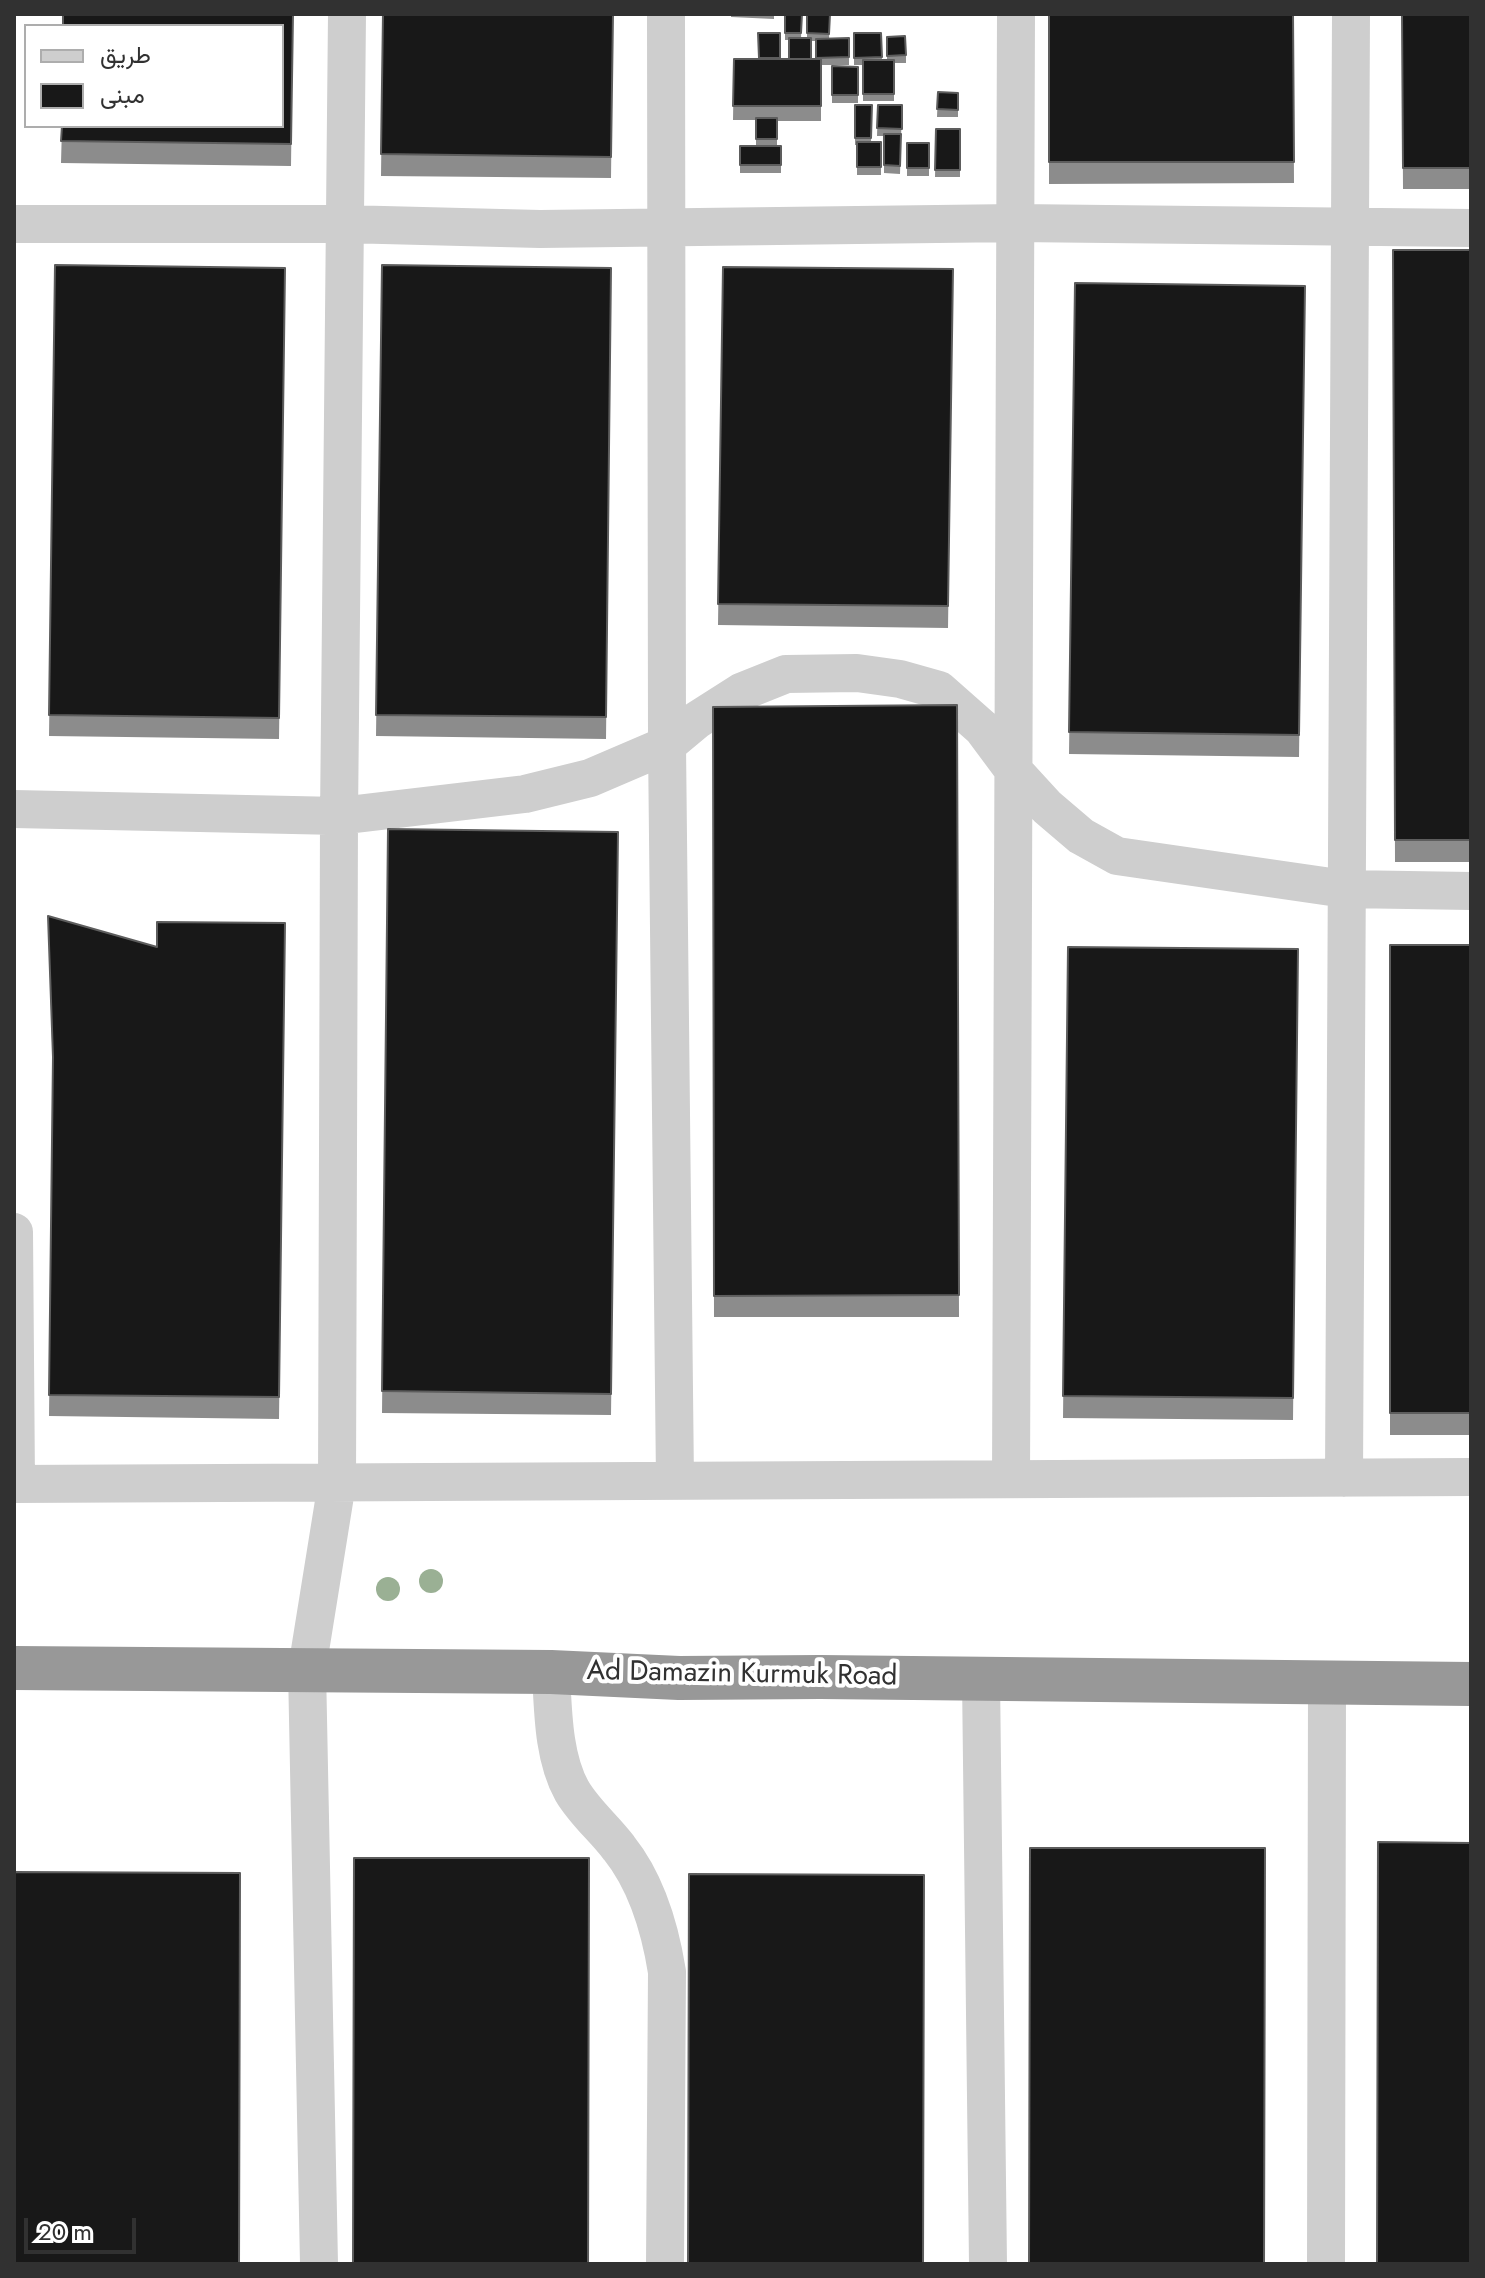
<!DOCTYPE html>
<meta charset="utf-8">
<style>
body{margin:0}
#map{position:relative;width:1485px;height:2278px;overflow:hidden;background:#fff;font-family:Jost,Vazirmatn,sans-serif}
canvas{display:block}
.frame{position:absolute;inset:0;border:16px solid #313131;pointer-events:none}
.legend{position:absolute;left:24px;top:24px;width:260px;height:104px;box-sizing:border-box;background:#fff;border:2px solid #adadad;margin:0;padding:10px 14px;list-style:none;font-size:24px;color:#313131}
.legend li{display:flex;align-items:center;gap:16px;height:40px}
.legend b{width:40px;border:2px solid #adadad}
.scale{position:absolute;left:24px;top:2218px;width:112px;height:36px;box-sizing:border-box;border:4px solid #313131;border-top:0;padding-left:10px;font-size:24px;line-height:28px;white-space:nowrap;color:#313131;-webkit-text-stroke:6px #fff;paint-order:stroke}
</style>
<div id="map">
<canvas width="1485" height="2278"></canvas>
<div class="frame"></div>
<ul class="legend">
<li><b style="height:10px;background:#cecece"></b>طريق</li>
<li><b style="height:22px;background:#181818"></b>مبنى</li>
</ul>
<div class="scale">20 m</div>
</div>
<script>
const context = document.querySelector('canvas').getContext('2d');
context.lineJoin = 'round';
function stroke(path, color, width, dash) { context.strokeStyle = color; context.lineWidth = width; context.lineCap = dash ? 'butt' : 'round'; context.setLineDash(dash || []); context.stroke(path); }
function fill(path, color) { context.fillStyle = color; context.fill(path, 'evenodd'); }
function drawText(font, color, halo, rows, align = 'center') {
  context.font = font + ' Jost,sans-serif'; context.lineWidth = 8; context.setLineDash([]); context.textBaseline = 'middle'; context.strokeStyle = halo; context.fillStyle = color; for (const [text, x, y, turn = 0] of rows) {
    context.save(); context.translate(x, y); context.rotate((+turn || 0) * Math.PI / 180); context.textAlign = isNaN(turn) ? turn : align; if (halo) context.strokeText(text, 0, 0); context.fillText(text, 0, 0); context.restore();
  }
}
stroke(new Path2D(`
 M666 14 667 745 675 1481
 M14 224H344L540 229 1016 223 1471 228
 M14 809 339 816 525 794 590 778 667 745 697 720 741 692 786 674 857 673 900 679 939 690 982 728 1014 771 1047 807 1081 836 1117 856 1345 889 1471 891
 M14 1232 16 1484
 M1344 1478 1351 14
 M1011 1479 1016 14
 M14 1484 1471 1477
 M551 1672C553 1710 553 1757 572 1791 585 1813 604 1828 619 1848 647 1883 660 1928 667 1972L665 2264
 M981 1678 988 2264
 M319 2264 307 1669 337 1483 339 816 347 14
 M1326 2264 1327 1683`), '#cecece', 38);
stroke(new Path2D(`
 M14 1668 551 1672 679 1678 820 1677 1471 1684`), '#989898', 44);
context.fillStyle = '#9ab094';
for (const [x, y] of [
 [431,1581],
 [388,1589]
]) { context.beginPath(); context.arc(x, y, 12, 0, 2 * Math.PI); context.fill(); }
fill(new Path2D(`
 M293 14 291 166 61 163 62 126Z
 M383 14H613L611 178 381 176Z
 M731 14H774V19L731 17Z
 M785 14H802L801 38H807V16L806 14H830L829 38H849V65H821V121H777V146H781V173H740V146H756V120H733L734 59H759L780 33V59H789V40H785ZM811 41H816V59H811Z
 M1049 14H1293L1294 183 1049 184Z
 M1402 14H1471V189H1403Z
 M854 33H881L882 60H887V37L906 55V63H894V101H863V65H854Z
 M832 66 858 67V103H832Z
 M938 92 958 93V117H937Z
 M855 105H872L871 142H881V175H857V145H855Z
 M878 105H902L900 174 884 173V136H877Z
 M936 129H960V177H935Z
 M907 143H929V176H907Z
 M1393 250H1471V862H1395Z
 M55 265 285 268 279 739 49 736Z
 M382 265 611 268 606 739 376 736Z
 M723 267 953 269 948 628 718 625Z
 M1075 283 1305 286 1299 757 1069 754Z
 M957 705 959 1317H714L713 707Z
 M388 829 618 832 611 1415 382 1413Z
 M48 916 157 947 285 923 279 1419 49 1416 53 1074Z
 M1390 945H1471V1435H1390Z
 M1068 947 1298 949 1293 1420 1063 1418Z`), '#8c8c8c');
const building = new Path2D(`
 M63 14H293L291 144 61 141 62 126H282V26H63Z
 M383 14H613L611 157 381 154Z
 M785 14H802L801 33H785Z
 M807 14H830L829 34 807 33Z
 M1049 14H1293L1294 162H1049Z
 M1402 14H1471V168H1403Z
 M758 33H780V58H759Z
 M854 33H881L882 57 854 58Z
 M905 36 906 55 887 56V37Z
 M789 38H811V59H789Z
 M849 38V57L816 58V39Z
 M734 59H821V106H733Z
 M863 60H894V94H863Z
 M832 66 858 67V95H832Z
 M938 92 958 93V110L937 109Z
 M855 105H872L871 138H855Z
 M878 105H902V129L877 128Z
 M756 118H777V139H756Z
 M936 129H960V170H935Z
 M884 134H901L900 166 884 165Z
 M857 142H881V167H857Z
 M907 143H929V168H907Z
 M740 146H781V165H740Z
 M1393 250H1471V840H1395Z
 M55 265 285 268 279 718 49 715Z
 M382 265 611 268 606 717 376 715Z
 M723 267 953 269 948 606 718 604Z
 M1075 283 1305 286 1299 735 1069 732Z
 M957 705 959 1295 714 1296 713 707Z
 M388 829 618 832 611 1394 382 1391Z
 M48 916 157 947V922L285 923 279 1397 49 1395 53 1057Z
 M1390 945H1471V1413H1390Z
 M1068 947 1298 949 1293 1398 1063 1396Z
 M1378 1842 1471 1843V2264H1377Z
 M1030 1848H1265L1264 2264H1029Z
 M354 1858H589L588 2264H353Z
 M14 1872 240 1873 239 2264H14Z
 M689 1874 924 1875 923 2264H688Z`);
fill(building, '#181818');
stroke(building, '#5d5d5d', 2);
drawText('28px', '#313131', '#fff', [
 ["Ad Damazin Kurmuk Road",742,1675,1]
]);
</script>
